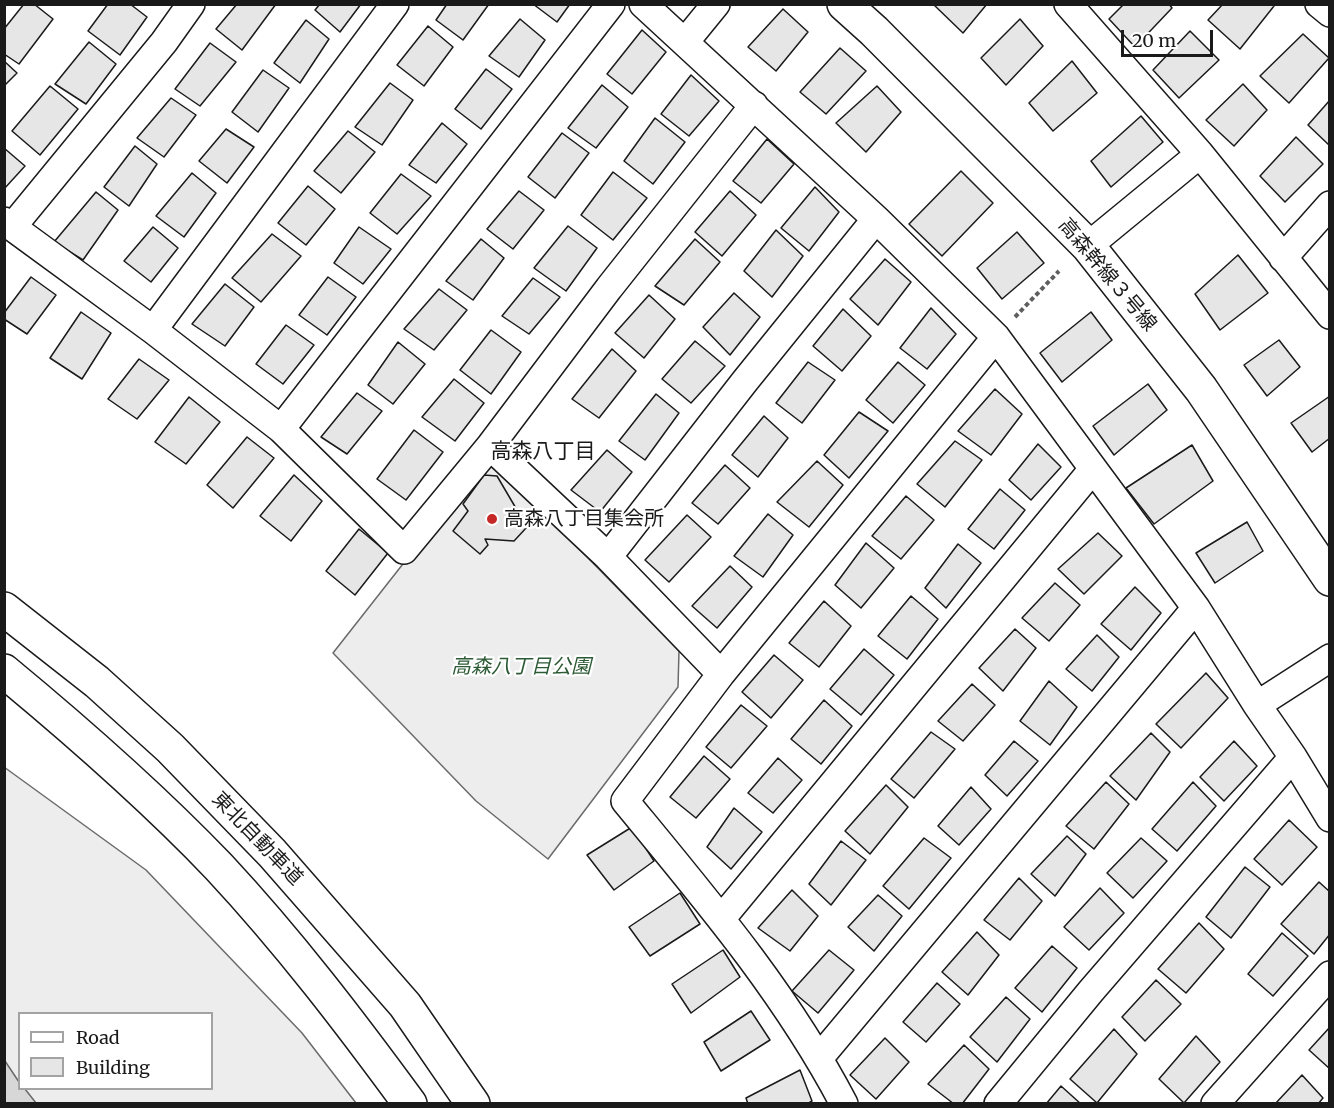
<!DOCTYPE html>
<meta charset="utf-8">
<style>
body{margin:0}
#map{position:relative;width:1334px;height:1108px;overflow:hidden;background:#fff;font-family:Merriweather,serif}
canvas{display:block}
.frame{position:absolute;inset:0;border:6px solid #1a1a1a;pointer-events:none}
.legend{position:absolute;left:18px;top:1012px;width:195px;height:78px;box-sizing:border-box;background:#fff;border:2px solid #a3a3a3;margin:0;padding:8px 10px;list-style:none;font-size:18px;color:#1a1a1a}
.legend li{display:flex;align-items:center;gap:12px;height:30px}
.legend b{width:30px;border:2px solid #a3a3a3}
.scale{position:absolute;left:1121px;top:30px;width:92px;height:27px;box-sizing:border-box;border:3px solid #1a1a1a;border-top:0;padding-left:8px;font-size:18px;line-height:21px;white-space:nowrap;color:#1a1a1a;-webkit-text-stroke:4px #fff;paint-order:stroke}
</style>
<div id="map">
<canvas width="1334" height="1108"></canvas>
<div class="frame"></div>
<ul class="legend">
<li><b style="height:8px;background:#fff"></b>Road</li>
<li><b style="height:16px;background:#e6e6e6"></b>Building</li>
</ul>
<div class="scale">20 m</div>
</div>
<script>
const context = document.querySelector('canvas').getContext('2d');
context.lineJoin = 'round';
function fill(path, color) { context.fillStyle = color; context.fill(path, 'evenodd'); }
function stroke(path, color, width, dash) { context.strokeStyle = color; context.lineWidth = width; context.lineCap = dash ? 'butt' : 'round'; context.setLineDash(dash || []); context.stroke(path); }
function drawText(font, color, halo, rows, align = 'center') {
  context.font = font + ' Merriweather,"Noto Sans JP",serif'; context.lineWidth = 4.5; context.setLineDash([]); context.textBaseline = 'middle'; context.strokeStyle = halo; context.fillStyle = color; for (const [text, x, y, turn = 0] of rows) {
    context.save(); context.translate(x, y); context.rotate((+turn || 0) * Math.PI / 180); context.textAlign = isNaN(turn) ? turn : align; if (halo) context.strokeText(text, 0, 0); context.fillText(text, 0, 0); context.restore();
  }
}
const built = new Path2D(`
 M483 462 504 472 679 651 678 687 548 859 476 801 333 653Z
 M4 767 146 870 302 1033 356 1103H5ZM20 1014H212V1088H20Z`);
fill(built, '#ededed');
stroke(built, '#6a6a6a', 1.5);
const water = new Path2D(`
 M5 1061 19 1082 20 1088 25 1089 36 1103H5Z`);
fill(water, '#d7d7d7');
stroke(water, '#6a6a6a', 1.5);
const building = new Path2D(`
 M24 4H34L53 19 19 64 4 54V29Z
 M108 4H130L147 17 120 55 88 31Z
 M237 4H276L242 50 216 29Z
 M320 4H361L340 32 315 10Z
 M447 4H489L463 40 436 20Z
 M533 4H570L557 22Z
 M933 4H987L963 33Z
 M1124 4H1169L1172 8 1135 47 1109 19Z
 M1223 4H1272L1274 6 1240 49 1208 20Z
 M783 9 808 32 776 71 748 47Z
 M520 19 545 40 519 77 489 56Z
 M1020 19 1043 46 1006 85 981 58Z
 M306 20 329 39 300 83 274 63Z
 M428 26 453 47 424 86 397 65Z
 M642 30 666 52 632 94 607 74Z
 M1190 31 1219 60 1179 98 1153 70Z
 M1303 34 1329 58 1289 103 1260 76Z
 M89 42 116 64 86 104 55 84Z
 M210 43 236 62 200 106 175 89Z
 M840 48 866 71 826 114 800 92Z
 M4 61 17 73 4 86Z
 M1072 61 1097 93 1053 131 1029 103Z
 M486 69 512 89 481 129 455 109Z
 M263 70 289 88 258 132 232 112Z
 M691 75 719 101 689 136 661 114Z
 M390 83 413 100 382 145 355 127Z
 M1243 84 1267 110 1234 146 1206 120Z
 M602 85 628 107 596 148 568 128Z
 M50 86 78 109 40 155 12 131Z
 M877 86 901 112 866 152 836 123Z
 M171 98 196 115 164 157 137 138Z
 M1330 100V146L1308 125Z
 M1141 116 1163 142 1111 187 1091 161Z
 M655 118 685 142 653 184 624 161Z
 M442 123 467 144 436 183 409 165Z
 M226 129 254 147 227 183 199 161Z
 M348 131 375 152 341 193 314 171Z
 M562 133 589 153 555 198 528 177Z
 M1296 137 1323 164 1285 202 1260 176Z
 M767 139 794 164 761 203 733 181Z
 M135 146 157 164 129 206 104 187Z
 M4 148 25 166 4 189Z
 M961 171 993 203 942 256 909 224Z
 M613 172 647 198 613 240 581 215Z
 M192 173 216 193 184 237 156 216Z
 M401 174 431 196 397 234 370 213Z
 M308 186 335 209 306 245 278 223Z
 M815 187 839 212 809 251 781 228Z
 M519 191 544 210 513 249 487 229Z
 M730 191 756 215 722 256 695 232Z
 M96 192 118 210 83 260 54 242Z
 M568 226 597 248 566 291 534 268Z
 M153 227 178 248 151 282 124 261Z
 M359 227 391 249 363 284 334 263Z
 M776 230 803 256 772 297 744 271Z
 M1017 232 1044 263 1002 299 977 268Z
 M272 234 301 256 261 302 232 278Z
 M481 239 504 258 473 300 446 281Z
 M695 239 720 262 684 305 655 286Z
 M1238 255 1268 293 1220 330 1195 294Z
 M885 259 911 282 878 325 850 299Z
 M31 277 56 295 27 334 4 319V313Z
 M328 277 356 297 327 335 299 315Z
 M533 278 560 297 529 334 502 316Z
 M225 284 254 307 225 346 192 324Z
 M439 289 467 310 434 350 404 329Z
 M734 293 760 317 730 355 703 327Z
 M649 295 675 319 644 358 615 333Z
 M931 308 956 334 927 369 900 348Z
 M843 309 871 336 842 371 813 346Z
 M81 312 111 333 82 379 50 358Z
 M1091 312 1112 340 1062 382 1040 353Z
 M286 325 314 345 283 384 256 364Z
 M491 330 521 352 491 394 460 370Z
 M1279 340 1300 367 1267 396 1244 365Z
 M695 341 725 366 691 403 662 379Z
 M398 342 425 364 393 404 368 385Z
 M612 349 636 371 599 418 572 399Z
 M139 359 169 380 137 419 108 399Z
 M808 362 835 380 802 423 776 403Z
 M898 362 925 385 893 423 866 400Z
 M454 379 484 403 455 441 422 417Z
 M1148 384 1167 410 1114 455 1093 426Z
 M995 389 1022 414 991 455 958 431Z
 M357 393 382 411 347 454 321 437Z
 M656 394 679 413 645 460 619 441Z
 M1330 396V438L1312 452 1291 423Z
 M189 397 220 422 186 464 155 442Z
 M859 412 888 431 849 478 824 455Z
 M764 416 788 438 758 477 732 455Z
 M414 430 443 452 406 500 377 479Z
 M247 437 274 458 233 508 207 485Z
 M955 441 982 460 945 507 917 484Z
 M1038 444 1061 467 1031 500 1009 480Z
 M1192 445 1213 481 1154 524 1126 488Z
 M607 450 632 472 600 512 571 490Z
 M817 461 843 485 809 527 777 502Z
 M725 465 750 488 718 524 692 503Z
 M294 475 322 501 291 541 260 516Z
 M484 475 497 476 527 527 514 541 485 539 488 545 480 554 453 531 468 511 463 504Z
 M1000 489 1025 510 994 549 968 529Z
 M906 496 934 520 901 559 872 536Z
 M768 514 793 535 763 577 734 556Z
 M687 515 711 537 669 582 645 560Z
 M1247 522 1263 551 1215 583 1196 553Z
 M359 529 388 553 355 595 326 571Z
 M1098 533 1122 556 1084 594 1058 569Z
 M866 543 894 568 861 608 835 585Z
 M958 544 981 563 946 608 925 588Z
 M730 566 752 587 717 628 692 606Z
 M1055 583 1080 605 1049 641 1022 618Z
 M1135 587 1161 613 1131 650 1101 624Z
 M911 596 938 619 907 659 878 636Z
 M824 601 851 626 819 667 789 643Z
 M1015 629 1036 648 1003 691 979 668Z
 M1097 635 1119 657 1092 691 1066 669Z
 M864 649 894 675 861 715 830 689Z
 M774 655 803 680 771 718 742 692Z
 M1206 673 1228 698 1181 748 1156 724Z
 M1049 681 1077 707 1050 745 1020 721Z
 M972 684 995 705 963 741 938 721Z
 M824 700 852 726 821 764 791 739Z
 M741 705 767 726 731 768 706 747Z
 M931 732 955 749 914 798 891 779Z
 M1151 733 1170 752 1136 800 1110 776Z
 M1014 741 1038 761 1007 796 985 775Z
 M1234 741 1257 766 1224 801 1200 777Z
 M704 756 730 779 696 818 670 797Z
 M778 758 802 780 773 813 748 793Z
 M1106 782 1129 804 1094 849 1066 826Z
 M1193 782 1216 806 1177 851 1152 829Z
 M886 785 908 807 870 854 845 831Z
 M971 787 991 809 959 845 938 826Z
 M734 808 762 832 731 869 707 847Z
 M1289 820 1317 847 1282 885 1254 859Z
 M632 827 654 861 614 890 587 855Z
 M1067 836 1086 854 1055 896 1031 874Z
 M924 838 951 858 909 909 883 886Z
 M1141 838 1167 861 1133 898 1107 873Z
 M841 841 866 860 831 905 809 884Z
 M1245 867 1270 887 1231 938 1206 917Z
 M1019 878 1042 901 1010 940 984 920Z
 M1319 882 1330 892V934L1314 954 1281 924Z
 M1100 888 1124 913 1089 950 1064 927Z
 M792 890 818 916 790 951 758 928Z
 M680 893 700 924 650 956 629 927Z
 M878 895 902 916 874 951 848 927Z
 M1199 923 1224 949 1186 993 1158 969Z
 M977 932 999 955 968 995 942 972Z
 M1282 933 1308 956 1273 996 1248 974Z
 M1052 946 1077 968 1042 1012 1015 988Z
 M723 950 740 977 691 1013 672 984Z
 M829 950 854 970 818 1013 792 991Z
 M1156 980 1181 1004 1145 1041 1122 1017Z
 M937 983 960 1004 926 1042 903 1022Z
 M1006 997 1030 1019 997 1062 970 1037Z
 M751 1011 770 1040 721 1071 704 1042Z
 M1330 1027V1069L1309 1050Z
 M1114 1029 1137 1054 1097 1103 1070 1079Z
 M1196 1036 1220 1062 1184 1103 1159 1079Z
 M885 1038 909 1062 876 1099 850 1075Z
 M964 1045 989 1069 962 1104H954L928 1084Z
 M800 1070 812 1101 807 1104H748L746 1098Z
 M1302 1075 1323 1098 1318 1104H1275Z
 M1061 1086 1081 1104H1046Z`);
fill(building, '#e6e6e6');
stroke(building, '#1a1a1a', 1.5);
const street = new Path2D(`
 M643 4 876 219 996 337 1196 608 1257 705 1293 757 1330 818
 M1068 4 1200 154 1330 315
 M1319 4 1330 13
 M685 42 716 4
 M4 221 153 330 281 429 404 550 490 446 608 557 721 674 625 801C704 897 786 993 844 1104
 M13 226 164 42 191 4
 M1088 246 1200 154
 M1283 258 1330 205
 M153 330 395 4
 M281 429 611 4
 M490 446 609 288 754 105
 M608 557 745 381 876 219
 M721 674 996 337
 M1257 705 1330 658
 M722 918 1093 469
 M820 1057 1196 608
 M998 1104 1091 991 1293 757
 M1215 1104 1330 975`);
const secondary = new Path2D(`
 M844 4 874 31 1088 246 1201 389 1330 579`);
const highway = new Path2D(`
 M4 609 97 682 170 748 272 853 405 1005 473 1104
 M4 671C79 733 152 797 219 867 288 941 350 1022 410 1104`);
stroke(street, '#1a1a1a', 30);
stroke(secondary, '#1a1a1a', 36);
stroke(highway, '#1a1a1a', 36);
stroke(new Path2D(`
 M1015 317 1059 271`), '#5f5f5f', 4, [4.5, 3]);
stroke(street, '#fff', 27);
stroke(secondary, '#fff', 33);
stroke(highway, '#fff', 33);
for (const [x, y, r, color] of [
 [492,519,6,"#c62828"]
]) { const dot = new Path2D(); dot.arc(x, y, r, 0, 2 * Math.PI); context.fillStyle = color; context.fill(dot); stroke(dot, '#fff', 2); }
drawText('20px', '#1a1a1a', '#fff', [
 ["高森幹線３号線",1107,275,50],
 ["東北自動車道",257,839,46]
]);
drawText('20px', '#1a1a1a', '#fff', [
 ["高森八丁目集会所",504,519]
], 'left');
drawText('italic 20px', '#2b5a34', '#fff', [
 ["高森八丁目公園",521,667]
]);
drawText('21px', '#1a1a1a', '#fff', [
 ["高森八丁目",543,452]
]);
</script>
